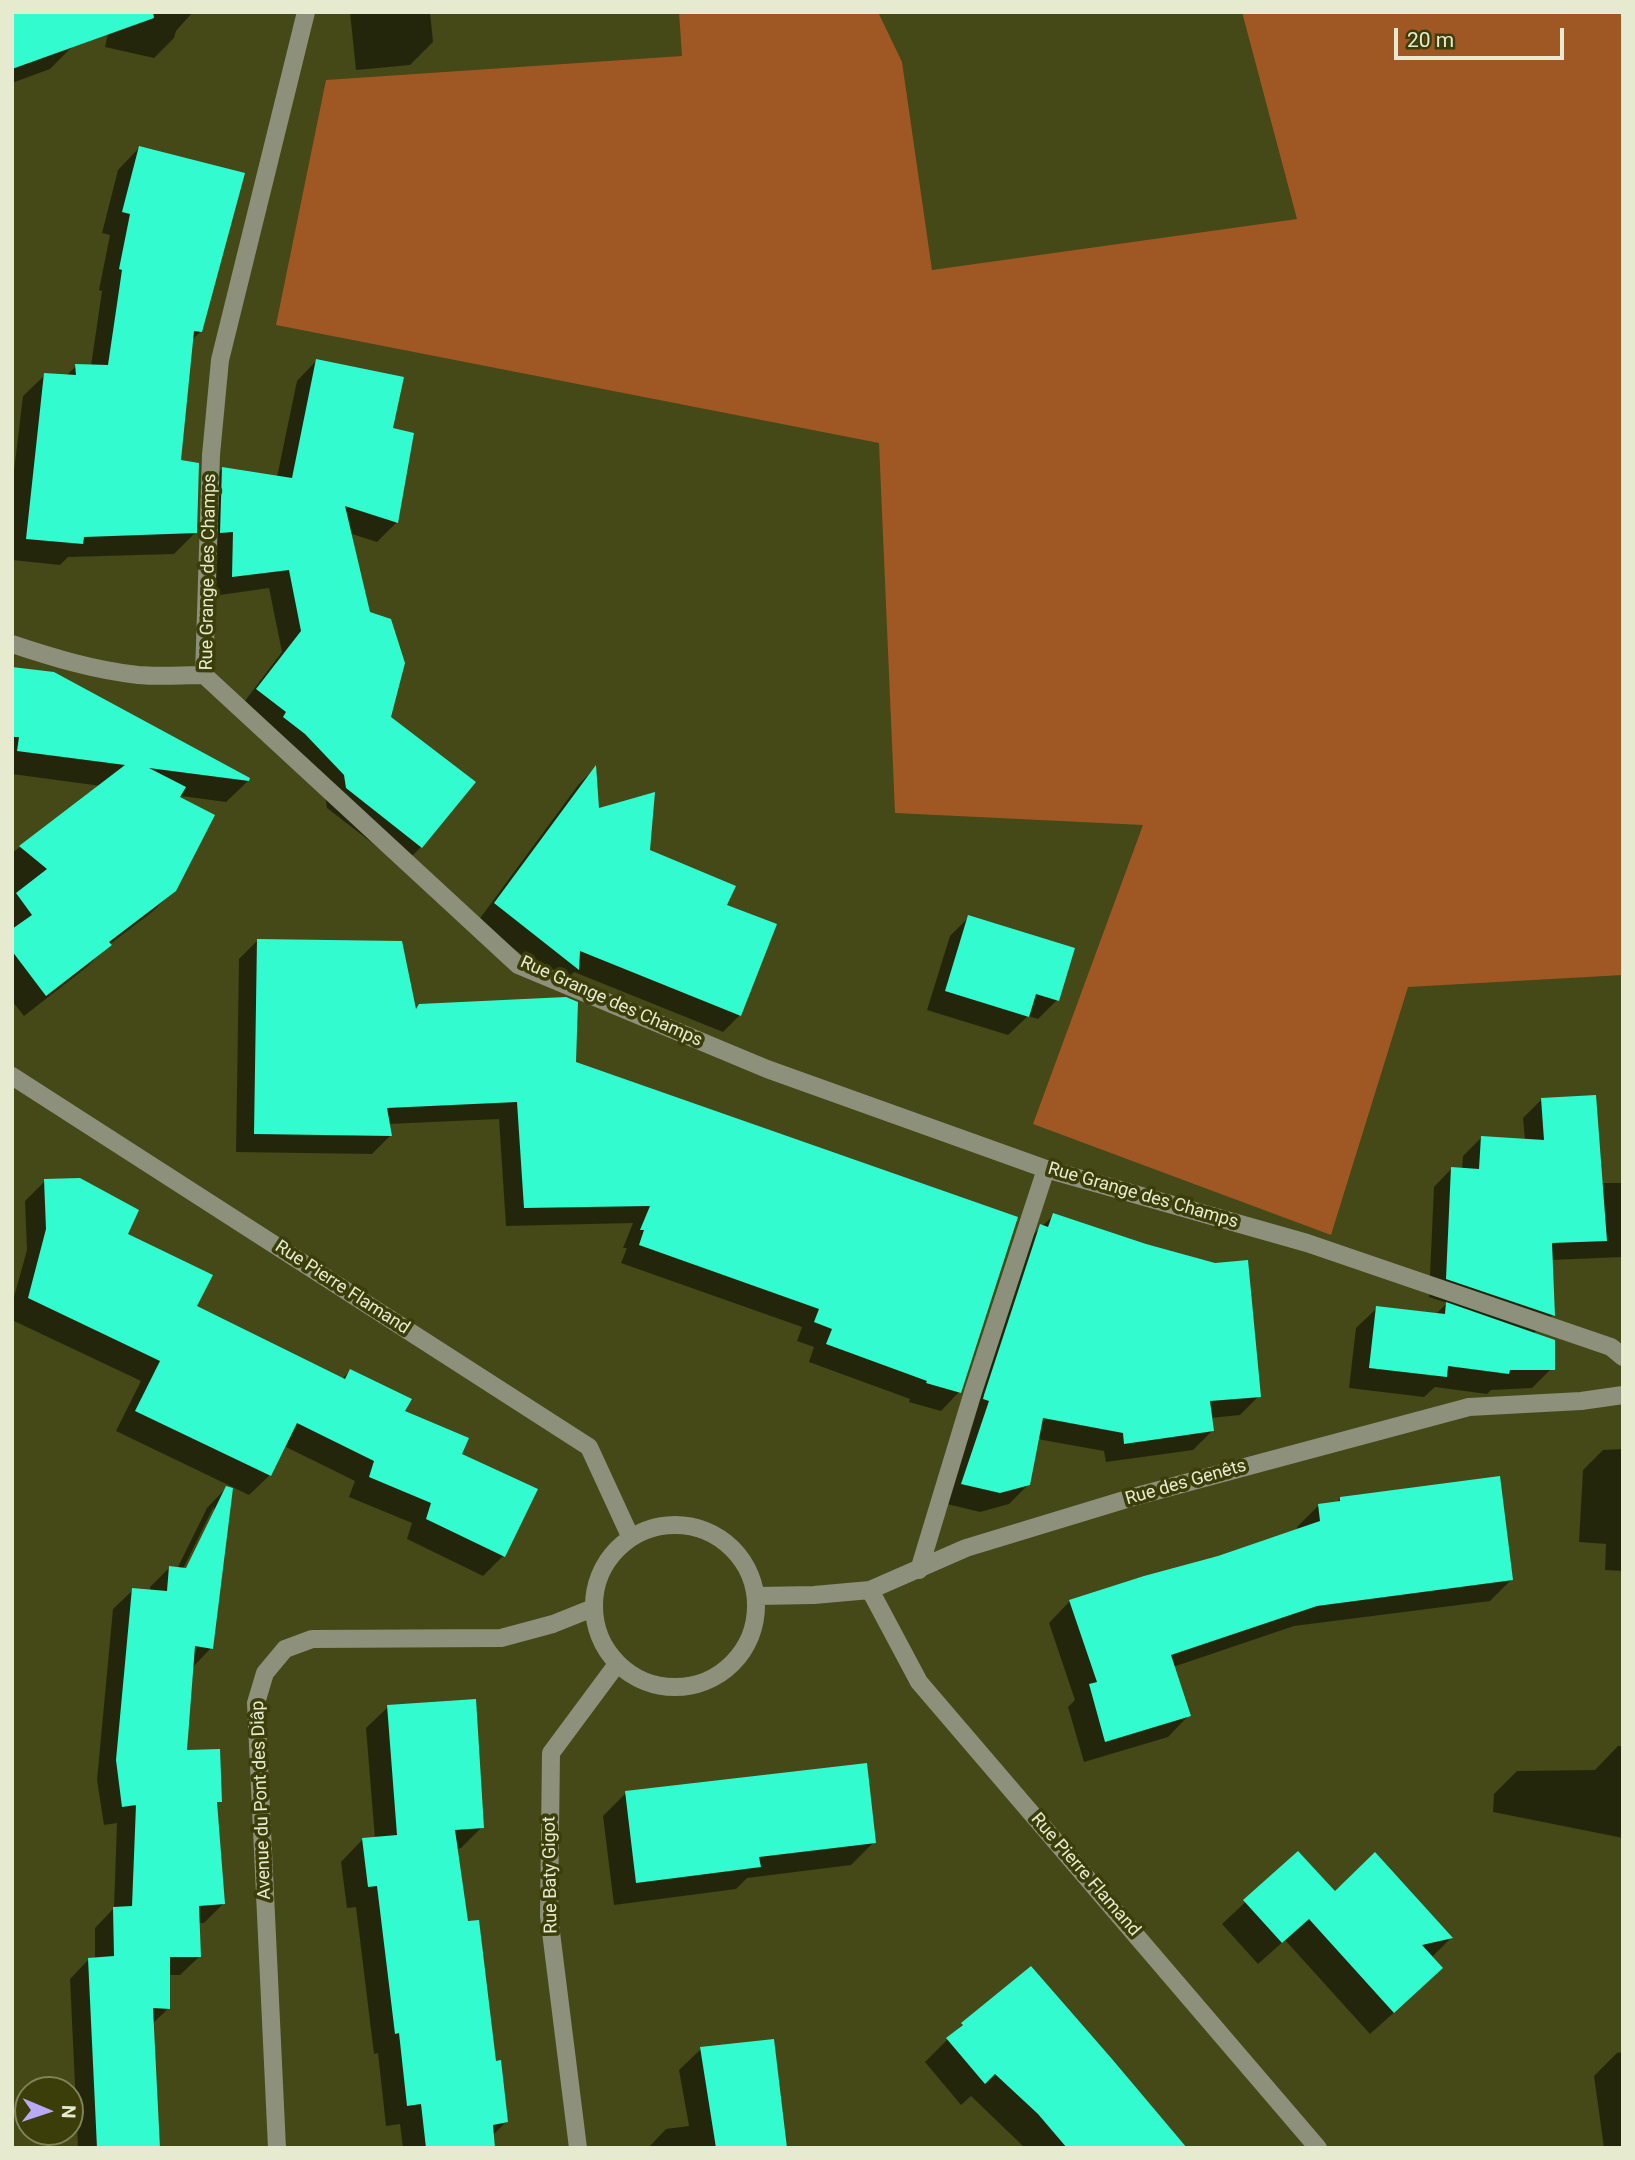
<!DOCTYPE html>
<meta charset="utf-8">
<style>
body{margin:0}
#map{position:relative;width:1635px;height:2160px;overflow:hidden;background:#454817;font-family:Roboto,sans-serif}
canvas{display:block}
.frame{position:absolute;inset:0;border:14px solid #e6eacf;pointer-events:none}
.north{position:absolute;left:14px;top:2076px;width:70px;height:70px;box-sizing:border-box;background:#3b3e09;border:2px solid #7f8358;border-radius:50%;rotate:92deg;font-size:19px;font-weight:700;line-height:28px;text-align:center;color:#e6eacf}
.north::after{content:'';display:block;margin:auto;width:24px;height:32px;background:#b9aaf7;clip-path:polygon(50% 0,100% 100%,50% 72%,0 100%)}
.scale{position:absolute;left:1394px;top:28px;width:170px;height:32px;box-sizing:border-box;border:4px solid #e6eacf;border-top:0;padding-left:9px;font-size:21px;line-height:24px;white-space:nowrap;color:#e6eacf;-webkit-text-stroke:5px #3b3e09;paint-order:stroke}
</style>
<div id="map">
<canvas width="1635" height="2160"></canvas>
<div class="frame"></div>
<div class="north">N</div>
<div class="scale">20 m</div>
</div>
<script>
const context = document.querySelector('canvas').getContext('2d');
context.lineJoin = 'round';
function fill(path, color) { context.fillStyle = color; context.fill(path, 'evenodd'); }
function stroke(path, color, width, dash) { context.strokeStyle = color; context.lineWidth = width; context.lineCap = dash ? 'butt' : 'round'; context.setLineDash(dash || []); context.stroke(path); }
function drawText(font, color, halo, rows, align = 'center') {
  context.font = font + ' Roboto,sans-serif'; context.lineWidth = 7; context.setLineDash([]); context.textBaseline = 'middle'; context.strokeStyle = halo; context.fillStyle = color; for (const [text, x, y, turn = 0] of rows) {
    context.save(); context.translate(x, y); context.rotate((+turn || 0) * Math.PI / 180); context.textAlign = isNaN(turn) ? turn : align; if (halo) context.strokeText(text, 0, 0); context.fillText(text, 0, 0); context.restore();
  }
}
fill(new Path2D(`
 M679 12H878L902 62 932 270 1297 219 1242 12H1623V975L1408 987 1331 1235 1033 1124 1143 825 895 813 879 443 276 325 326 80 682 56Z`), '#9f5724');
fill(new Path2D(`
 M12 12 73 46 50 69 12 83Z
 M113 12H193L176 31 174 38 154 58 105 47Z
 M350 12H430L433 42 410 65 356 70Z
 M139 148 201 331 192 340 180 461 195 533 174 554 68 557 60 565 12 560V466L14 471 23 396 45 375 66 376 76 366H91L102 291 99 290 110 235 102 233 118 170Z
 M316 361 391 430 412 434 396 523 377 542 349 533 389 717 421 847 402 866 327 808 325 795 238 710 282 652 269 588 213 596 203 488 223 468 277 477 297 381Z
 M12 668 248 781 226 802 174 795 175 890 152 912 110 944 88 966 24 1016 12 1001V853L101 786 12 774Z
 M594 769 597 810 649 851 724 906 740 1015 723 1032 574 972 561 985 478 921 579 784Z
 M969 917 1057 1000 1038 1019 1028 1016 1008 1035 927 1010 950 936Z
 M258 940 414 1011 574 1063 959 1392 941 1411 909 1402 910 1399 809 1362 814 1347 797 1341 802 1327 621 1263 627 1248H623L633 1223 506 1226 499 1119 388 1124 390 1136 372 1154 236 1152 239 959Z
 M1542 1099 1601 1183H1623V1257L1551 1260 1553 1315 1533 1334 1553 1367 1532 1388 1491 1390 1487 1394 1435 1387 1424 1397 1349 1388 1356 1328 1377 1308 1436 1314 1447 1303 1429 1297 1434 1187 1452 1168 1462 1169 1463 1156 1481 1138 1525 1140 1523 1118Z
 M45 1181 126 1235 195 1306 342 1379 350 1371 460 1454 535 1490 503 1556 483 1576 407 1539 412 1523 349 1497 355 1481 284 1446 270 1475 249 1495 116 1431 141 1381 12 1320V1304L27 1250 25 1201Z
 M1054 1215 1259 1396 1240 1415 1210 1418 1212 1431 1193 1450 1106 1462 1104 1451 1037 1439 1028 1485 1009 1504 980 1512 943 1503 1021 1246Z
 M1623 1449V1571L1605 1570 1606 1544 1579 1542 1583 1470 1603 1450Z
 M226 1488 211 1648 192 1668 185 1752 220 1801 216 1805 223 1904 204 1923H198L200 1956 180 1975H168L169 2008 152 2024 158 2148H78L70 1979 89 1959H95V1928L114 1908 117 1823 104 1825 97 1780 113 1609 133 1590 150 1591V1587L169 1568 177 1569 207 1508ZM214 1506V1514L184 1576 180 1575Z
 M1340 1499 1511 1580 1490 1601 1294 1626 1173 1667 1189 1715 1168 1737 1084 1762 1068 1707 1075 1700 1049 1623 1070 1601 1219 1558 1297 1530V1527L1318 1506 1335 1503Z
 M388 1707 482 1827 461 1848 456 1849 466 1923 506 2122 492 2136 493 2148H403L400 2124 386 2126 378 2053 374 2054 356 1907 347 1908 341 1862 362 1840 375 1839 366 1728Z
 M1618 1746H1623V1838L1493 1812 1494 1794 1517 1771 1595 1770Z
 M626 1793 874 1842 851 1865 747 1878 736 1889 614 1905 603 1816Z
 M1298 1853 1335 1894 1451 1938 1431 1958 1418 1991 1370 2034 1285 1940 1258 1964 1222 1924Z
 M1031 1968 1184 2148H1025L971 2096 961 2105 925 2062 962 2025Z
 M701 2049 785 2148H648L666 2129 689 2126 679 2070Z
 M1623 2052V2147L1604 2148 1594 2076 1617 2053Z`), '#0007');
fill(new Path2D(`
 M12 12H153L154 18 12 69Z
 M139 146 245 173 202 332 194 331 181 460 199 463 197 533 84 537 83 544 26 539 44 373 76 375 75 364 108 365 122 270 119 269 130 214 122 212Z
 M316 359 404 377 393 428 414 433 398 523 345 506 370 612 391 619 405 663 391 717 476 782 422 848 346 788 344 775 305 734 283 717 286 712 256 689 301 631 289 570 232 577 233 532 220 533 222 467 292 478Z
 M12 667 54 672 250 778 249 781 149 768 186 787 180 797 215 815 176 891 109 942 112 945 46 996 12 951V929L32 915 16 893 47 869 19 846 125 765 17 751 19 737H12Z
 M596 765 599 808 655 792 650 850 736 886 727 905 777 924 741 1016 580 951 579 970 494 903Z
 M968 915 1075 948 1059 1001 1036 994 1029 1017 945 991Z
 M257 939 402 941 416 1009 419 1004 566 997 578 1002 576 1062 1018 1217 961 1393 926 1383 927 1381 826 1344 832 1329 814 1322 819 1309 639 1245 644 1230H640L650 1206 524 1208 517 1102 387 1108 392 1136 254 1134Z
 M1596 1095 1607 1241 1552 1243 1555 1316 1446 1279 1451 1167 1479 1169 1481 1136 1544 1140 1541 1098Z
 M80 1178 139 1210 128 1234 213 1275 197 1306 345 1379 350 1369 412 1399 405 1411 469 1438 462 1454 538 1489 505 1557 426 1519 431 1503 369 1477 374 1461 297 1423 271 1476 135 1411 160 1361 28 1298 46 1229 44 1179Z
 M1053 1213 1146 1244 1215 1263 1248 1260 1261 1397 1210 1401 1214 1431 1124 1444 1123 1433 1043 1418 1030 1485 1000 1493 961 1484 989 1401 983 1399 984 1395 1040 1224 1048 1227Z
 M1446 1302 1555 1340V1370H1510L1509 1374 1448 1366 1447 1377 1369 1368 1376 1306 1445 1314Z
 M1500 1476 1513 1580 1317 1606 1171 1655 1191 1716 1105 1742 1089 1684 1097 1682 1069 1600 1144 1576 1218 1556 1320 1521 1318 1504 1340 1501V1497Z
 M226 1486 233 1488 213 1649 195 1646 187 1750 220 1749 222 1802H217L225 1904 199 1906 201 1957H170V2009L153 2008 160 2148H97L88 1958 114 1956 113 1907 132 1906 136 1805 122 1807 116 1760 132 1588 167 1591 169 1566 186 1568Z
 M476 1699 484 1828 455 1830 468 1921 479 1920 496 2061 501 2060 508 2122 493 2125 495 2148H426L421 2104 407 2106 399 2033 395 2034 377 1886 368 1887 362 1838 397 1835 387 1705Z
 M867 1763 876 1843 759 1857 761 1867 636 1883 625 1791Z
 M1298 1851 1335 1891 1375 1852 1453 1938 1422 1945 1443 1968 1394 2013 1309 1919 1282 1943 1243 1900Z
 M1031 1966 1112 2059 1187 2148H1067L1038 2114 995 2074 985 2084 946 2038 963 2025 961 2023Z
 M774 2039 787 2148H716L700 2047Z`), '#31fbcf');
stroke(new Path2D(`
 M306 12 220 360 211 455 204 675 518 965 767 1069 1046 1169 1307 1243 1611 1347 1623 1357
 M12 644C54 658 94 670 138 675 160 677 182 675 204 675
 M12 1076 589 1447 630 1536
 M594 1606a81 81 0 1 1 162 0a81 81 0 1 1-162 0Z
 M919 1570 973 1392 1046 1169
 M870 1590 919 1682 1318 2148
 M757 1596 814 1595 870 1590 966 1548 1137 1496 1469 1407 1581 1401 1623 1395
 M277 2148 256 1703 265 1673 285 1649 312 1639 501 1638 553 1624 593 1608
 M578 2148 549 1916 551 1753 617 1664`), '#8d907a', 18);
drawText('18px', '#e6eacf', '#3b3e09', [
 ["Rue Grange des Champs",209,572,-89],
 ["Rue Grange des Champs",611,1002,24],
 ["Rue Grange des Champs",1143,1196,16],
 ["Rue Pierre Flamand",342,1288,33],
 ["Rue des Genêts",1186,1483,-16],
 ["Avenue du Pont des Diâp",262,1800,-92],
 ["Rue Baty Gigot",551,1875,-91],
 ["Rue Pierre Flamand",1085,1875,49]
]);
</script>
